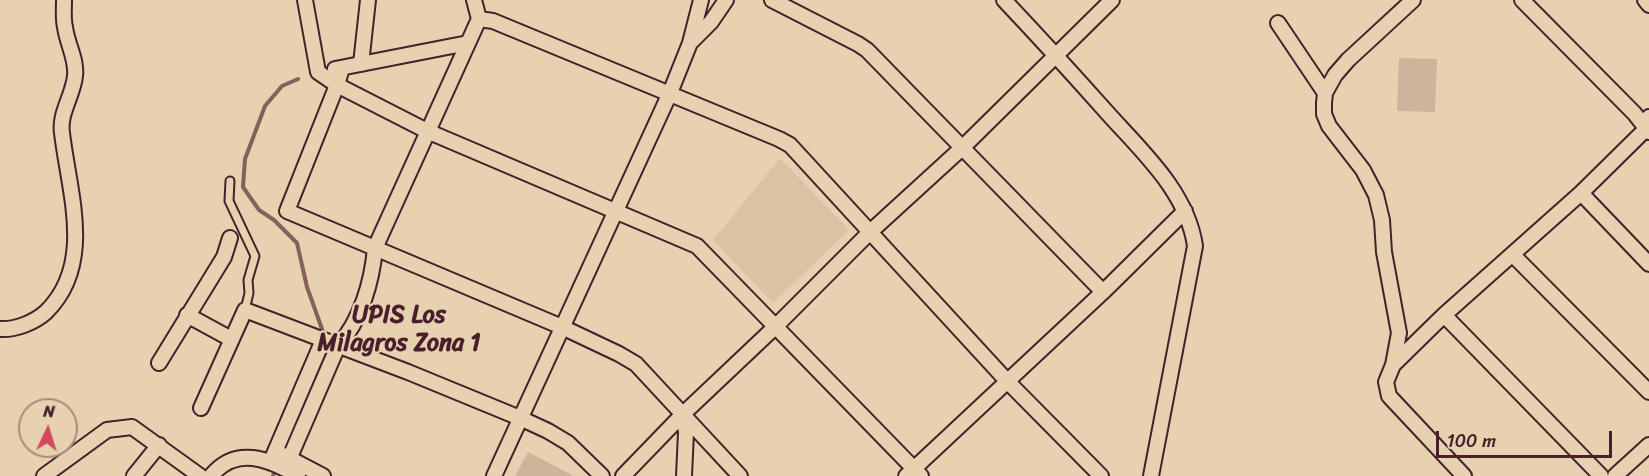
<!DOCTYPE html>
<style>
body{margin:0}
#map{position:relative;width:1649px;height:476px;overflow:hidden;background:#e6d2b0;font-family:Sriracha,sans-serif}
canvas{display:block}
.north{position:absolute;left:18px;top:398px;width:60px;height:60px;box-sizing:border-box;background:#e6d2b0;border:2px solid #a88a7b;border-radius:50%;rotate:4deg;font-size:16px;font-weight:700;line-height:24px;text-align:center;color:#4a1f2b}
.north::after{content:'';display:block;margin:auto;width:21px;height:27px;background:#d1495b;clip-path:polygon(50% 0,100% 100%,50% 72%,0 100%)}
.scale{position:absolute;left:1436px;top:431px;width:176px;height:27px;box-sizing:border-box;border:3px solid #4a1f2b;border-top:0;padding-left:8px;font-size:18px;line-height:21px;white-space:nowrap;color:#4a1f2b;-webkit-text-stroke:4px #e6d2b0;paint-order:stroke}
</style>
<div id="map">
<canvas width="1649" height="476"></canvas>
<div class="north">N</div>
<div class="scale">100 m</div>
</div>
<script>
const context = document.querySelector('canvas').getContext('2d');
context.lineJoin = 'round';
function fill(path, color) { context.fillStyle = color; context.fill(path, 'evenodd'); }
function stroke(path, color, width, dash) { context.strokeStyle = color; context.lineWidth = width; context.lineCap = dash ? 'butt' : 'round'; context.setLineDash(dash || []); context.stroke(path); }
function drawText(font, color, halo, rows, align = 'center') {
  context.font = font + ' Sriracha,sans-serif'; context.lineWidth = 4.5; context.setLineDash([]); context.textBaseline = 'middle'; context.strokeStyle = halo; context.fillStyle = color; for (const [text, x, y, turn = 0] of rows) {
    context.save(); context.translate(x, y); context.rotate((+turn || 0) * Math.PI / 180); context.textAlign = isNaN(turn) ? turn : align; if (halo) context.strokeText(text, 0, 0); context.fillText(text, 0, 0); context.restore();
  }
}
fill(new Path2D(`
 M780 158 849 230 773 303 713 240Z`), '#d9c3a5');
fill(new Path2D(`
 M1399 58 1437 59 1435 112 1397 111Z
 M528 452 572 475V476H515Z`), '#cdb49a');
stroke(new Path2D(`
 M298 79 282 86 265 106 245 159 243 187 259 210 274 220 297 243 307 287 322 329
 M289 440 324 360
 M273 476 275 470`), '#84615c', 4);
const service = new Path2D(`
 M230 181 229 201 255 256 248 280 249 293 245 310`);
const minor = new Path2D(`
 M305 0 318 72 337 85 427 131 697 246 921 476
 M772 0 858 44 867 50 1103 292
 M1004 0C1038 36 1070 71 1103 108 1139 149 1187 190 1195 246L1151 476
 M1522 0 1634 113 1649 132
 M1645 0 1649 5
 M479 19 493 21 779 139 790 145 1007 381 1101 476
 M1278 23 1325 93
 M691 42 711 22 726 0
 M361 64 368 0
 M342 68 337 85 287 211 562 327 619 354 636 364 740 476
 M335 69 468 43
 M1581 193 1649 264
 M1513 255 1649 392
 M187 315 231 339
 M1444 315 1601 476
 M0 329C16 330 35 322 46 312 95 264 69 193 62 133 59 113 73 96 75 76 77 59 67 44 65 27 63 19 64 9 64 0
 M159 363 224 257 230 238
 M1393 365 1399 333 1384 252 1382 220 1376 195 1363 170 1329 126 1324 114V103L1325 93 1335 75 1348 60 1413 0
 M201 408 245 310 408 372 520 418 548 431 568 443 602 476
 M683 417 686 432 684 476
 M283 455 323 476
 M290 457 338 346C361 320 372 282 375 248L479 19 474 0
 M271 461 323 340
 M44 476 107 430 132 427 200 476
 M134 476 159 445
 M211 476C236 445 269 459 298 476
 M494 476 670 93 690 43 701 0
 M623 476 682 415 775 327 869 233 962 148 1112 0
 M906 476 1103 292 1185 211
 M1464 476 1389 396 1386 382 1393 365 1444 315 1581 193 1646 129 1649 117
 M1615 476 1649 445`);
stroke(service, '#4a1f2b', 11);
stroke(minor, '#4a1f2b', 18);
stroke(service, '#e6d2b0', 7);
stroke(minor, '#e6d2b0', 14);
drawText('bold 24px', '#4a1f2b', '#e6d2b0', [
 ["UPIS Los",399,316],
 ["Milagros Zona 1",399,344]
]);
</script>
